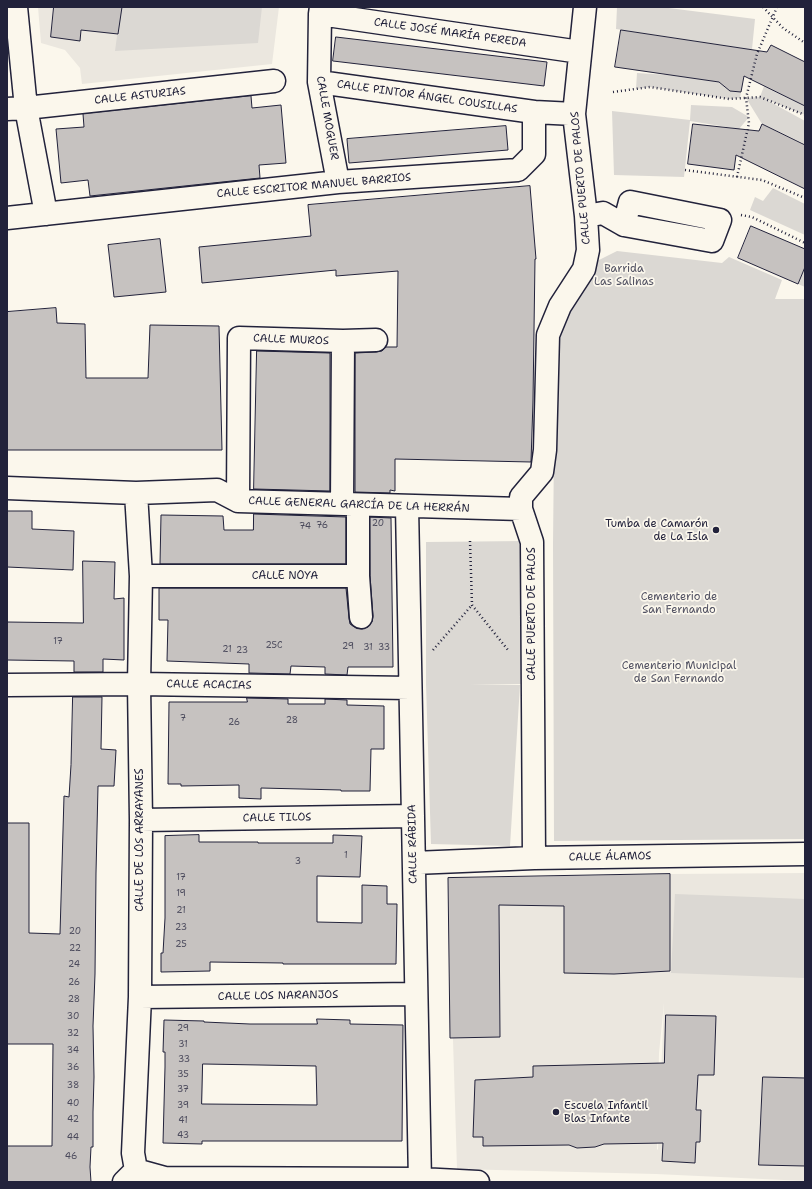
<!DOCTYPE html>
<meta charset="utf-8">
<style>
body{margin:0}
#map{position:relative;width:812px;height:1189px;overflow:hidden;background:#fbf7ec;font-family:"Shantell Sans",sans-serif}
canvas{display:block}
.frame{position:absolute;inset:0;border:8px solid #22223b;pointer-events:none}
</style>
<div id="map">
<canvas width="812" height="1189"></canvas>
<div class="frame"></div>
</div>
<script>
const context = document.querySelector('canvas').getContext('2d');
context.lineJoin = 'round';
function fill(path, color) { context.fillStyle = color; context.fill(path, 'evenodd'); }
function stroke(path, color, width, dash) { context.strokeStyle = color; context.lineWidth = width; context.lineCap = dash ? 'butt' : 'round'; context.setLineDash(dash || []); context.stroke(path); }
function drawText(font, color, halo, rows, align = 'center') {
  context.font = font + ' "Shantell Sans",sans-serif'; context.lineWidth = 3.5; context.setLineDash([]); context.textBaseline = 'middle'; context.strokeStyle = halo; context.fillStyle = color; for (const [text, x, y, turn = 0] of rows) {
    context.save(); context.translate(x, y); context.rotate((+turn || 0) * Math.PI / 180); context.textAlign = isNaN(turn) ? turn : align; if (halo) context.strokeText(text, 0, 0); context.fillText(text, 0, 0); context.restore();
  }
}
fill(new Path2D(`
 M38 7H279L272 64 82 84 80 68 65 50 41 43Z
 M805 873V1181L656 1174 457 1169 448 878 670 877V874ZM664 1003 658 1149 657 1150 659 1053Z`), '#ebe7df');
fill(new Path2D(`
 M121 7H262L258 43 115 51Z
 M617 7H661L755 19 752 49H748L616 29Z
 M637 73 669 75 719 82 730 91 741 92 740 98 729 99 650 87 636 89Z
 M764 86 805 106V115L765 99 805 121V144L762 124 746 98 760 97Z
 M691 105 732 107 749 117 739 129 690 121 684 177 614 175 612 111 690 120Z
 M773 188 805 204V235L750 210 755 197 763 201Z
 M617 251 722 263 729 257 782 280 775 299H805V839L554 841 553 544 555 353 556 338 597 261Z
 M805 267V287L798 284Z
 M525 541V684H470L520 685 510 846 431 844 426 684V542Z
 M675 894 805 899V978L671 973Z`), '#dbd8d3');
const building = new Path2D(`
 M54 7H122L118 34 81 30 80 41 51 37Z
 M621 30 767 52 771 45 805 62V106L744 76 741 92 730 91 719 82 615 67Z
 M336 37 547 62 544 86 333 61Z
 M251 96 252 108 281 105 286 163 259 165 260 178 90 196 88 180 61 183 56 129 84 127 83 114Z
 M693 124 759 131 762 124 805 145V189L736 155 734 170 688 164Z
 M506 126 508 150 349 163 347 139Z
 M530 186 536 259H535L533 401 531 462 395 459V491L390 490V493L355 492V353L376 352 382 351 386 347H397L398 271 336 276V270L202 283 199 247 311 236 308 205Z
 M751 226 805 249V267L798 284 738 258Z
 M160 239 166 292 114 297 108 245Z
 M56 308 57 323 85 324 86 378H148L150 325 219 326 222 450H7V312Z
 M257 351 330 353V491L254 489Z
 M7 511H32V529L74 531 73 570 7 567Z
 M254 514 346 517V564H160L161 515 223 516 224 530H253Z
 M370 517 391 518 393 667H348L347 675 325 674V667L291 666 290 674 249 673V664L167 661 168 620H159V588H346L349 618 350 624 356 628 362 629 368 627 372 622 373 616 370 576Z
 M83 561 115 562 114 599 124 598V660L103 659V672H74V661L7 660V622L83 623Z
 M73 697H102L101 749 116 750 114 786H98L96 873 95 974 93 1026 94 1077 93 1112V1147H91L90 1167 91 1182H7V1146H52L53 1044H7V823H29V933L60 934 64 796 69 797 71 765Z
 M247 698 288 699V704H325V699L347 700V705L384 706V749H371L370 791H341V790L261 788V799L239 798V785L181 786V784H168L169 702H247Z
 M199 835V842H258V843H333V835L362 836 360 877 317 876V922L362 923V885L387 886V904H397L396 964H283V963L210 962V971L161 972V953H163L165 918V836Z
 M670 874V971L614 974 564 973V906L499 905 500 1037 450 1038 448 878Z
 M666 1015 716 1016 714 1075H698L696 1110H701L700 1142H696L695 1163 662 1161 663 1143 604 1144 595 1147 577 1148 569 1145 483 1146V1137H473L475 1080 533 1077V1066L664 1063Z
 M317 1019 350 1020V1024L403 1025 402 1141H202V1144L163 1143 165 1067V1052H163L164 1020 204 1021V1022L250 1024H317ZM203 1064 316 1066 317 1105 202 1104Z
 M763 1077 805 1078V1166L759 1165Z`);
fill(building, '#c6c2c0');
stroke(building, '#22223b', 1);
const minor = new Path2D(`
 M16 7 26 108 46 214
 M321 7 320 14 319 82 338 182
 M320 14 580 52
 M319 82 534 112
 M7 109 26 108 274 81
 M586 216 603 213 624 225 712 241 720 220 630 202 624 225
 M7 218 338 182 518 170 534 154V112L574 114
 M343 341 376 340
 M7 488 136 493 217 490 238 501 521 509
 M238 501 239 338 343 341 342 504
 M407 506 420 1182
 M141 576H358V505
 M358 576 361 617
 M7 685 139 684 410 688
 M141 820 413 816
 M534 858 532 542 521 509V497L542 472 545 450 548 335 560 306 584 269 588 250 586 216 574 114 585 7
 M414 863 534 858 805 854
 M140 997 416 994
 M136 1170 165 1178 420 1179 478 1182
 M124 1182 136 1170 133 1153 140 997 141 820 139 684 141 576 136 493`);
stroke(minor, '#22223b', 25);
stroke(new Path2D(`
 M763 7 783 28 805 43
 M613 92 650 87 729 99 760 97 805 115
 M685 170 762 180 805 198
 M737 177 749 123 746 98 757 54 777 7
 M741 215 752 217 805 243
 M470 541 472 605 508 650
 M433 650 472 605`), '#22223b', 2.5, [1, 3]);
stroke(minor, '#fbf7ec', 22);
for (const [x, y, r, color] of [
 [716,530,4,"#22223b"],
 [556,1112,4,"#22223b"]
]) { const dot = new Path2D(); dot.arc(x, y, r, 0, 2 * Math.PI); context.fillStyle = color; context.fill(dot); stroke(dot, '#fbf7ec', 1.5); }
drawText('9px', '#4b4a5c', null, [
 ["20",378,524],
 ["76",322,526],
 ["74",305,527],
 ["17",58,642],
 ["25C",274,646],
 ["29",348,647],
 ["31",368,648],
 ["33",384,648],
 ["21",227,650],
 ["23",242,651],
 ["7",183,719],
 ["28",292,721],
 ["26",234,723],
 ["1",346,856],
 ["3",298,862],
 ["17",181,878],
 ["19",181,894],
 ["21",181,911],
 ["23",181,928],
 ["20",75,932],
 ["25",181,945],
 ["22",75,949],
 ["24",74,965],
 ["26",74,983],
 ["28",74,1000],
 ["30",73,1017],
 ["29",183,1029],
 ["32",73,1034],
 ["31",183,1045],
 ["34",73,1051],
 ["33",184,1060],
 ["36",73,1068],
 ["35",183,1075],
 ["38",73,1086],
 ["37",183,1090],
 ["40",73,1104],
 ["39",183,1106],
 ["42",73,1120],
 ["41",183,1121],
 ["43",183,1136],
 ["44",73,1138],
 ["46",71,1157]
]);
drawText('11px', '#22223b', '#fbf7ec', [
 ["CALLE JOSÉ MARÍA PEREDA",450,33,8],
 ["CALLE ASTURIAS",140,96,-6],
 ["CALLE PINTOR ÁNGEL COUSILLAS",427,97,8],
 ["CALLE MOGUER",327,118,80],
 ["CALLE PUERTO DE PALOS",581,178,-95],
 ["CALLE ESCRITOR MANUEL BARRIOS",314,186,-5],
 ["CALLE MUROS",291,340,2],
 ["CALLE GENERAL GARCÍA DE LA HERRÁN",359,505,2],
 ["CALLE NOYA",285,576],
 ["CALLE PUERTO DE PALOS",532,614,-90],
 ["CALLE ACACIAS",209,685,1],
 ["CALLE TILOS",277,818,-1],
 ["CALLE DE LOS ARRAYANES",140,840,-90],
 ["CALLE RÁBIDA",413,844,-91],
 ["CALLE ÁLAMOS",610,857,-1],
 ["CALLE LOS NARANJOS",278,996,-1]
]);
drawText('11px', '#505061', '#fbf7ec', [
 ["Barrida",624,269],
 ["Las Salinas",624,282],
 ["Cementerio de",679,597],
 ["San Fernando",679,610],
 ["Cementerio Municipal",679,666],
 ["de San Fernando",679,679]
]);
drawText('11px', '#22223b', '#fbf7ec', [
 ["Tumba de Camarón",708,524],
 ["de La Isla",708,537],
 ["Escuela Infantil",564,1106,"left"],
 ["Blas Infante",564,1119,"left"]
], 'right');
</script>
